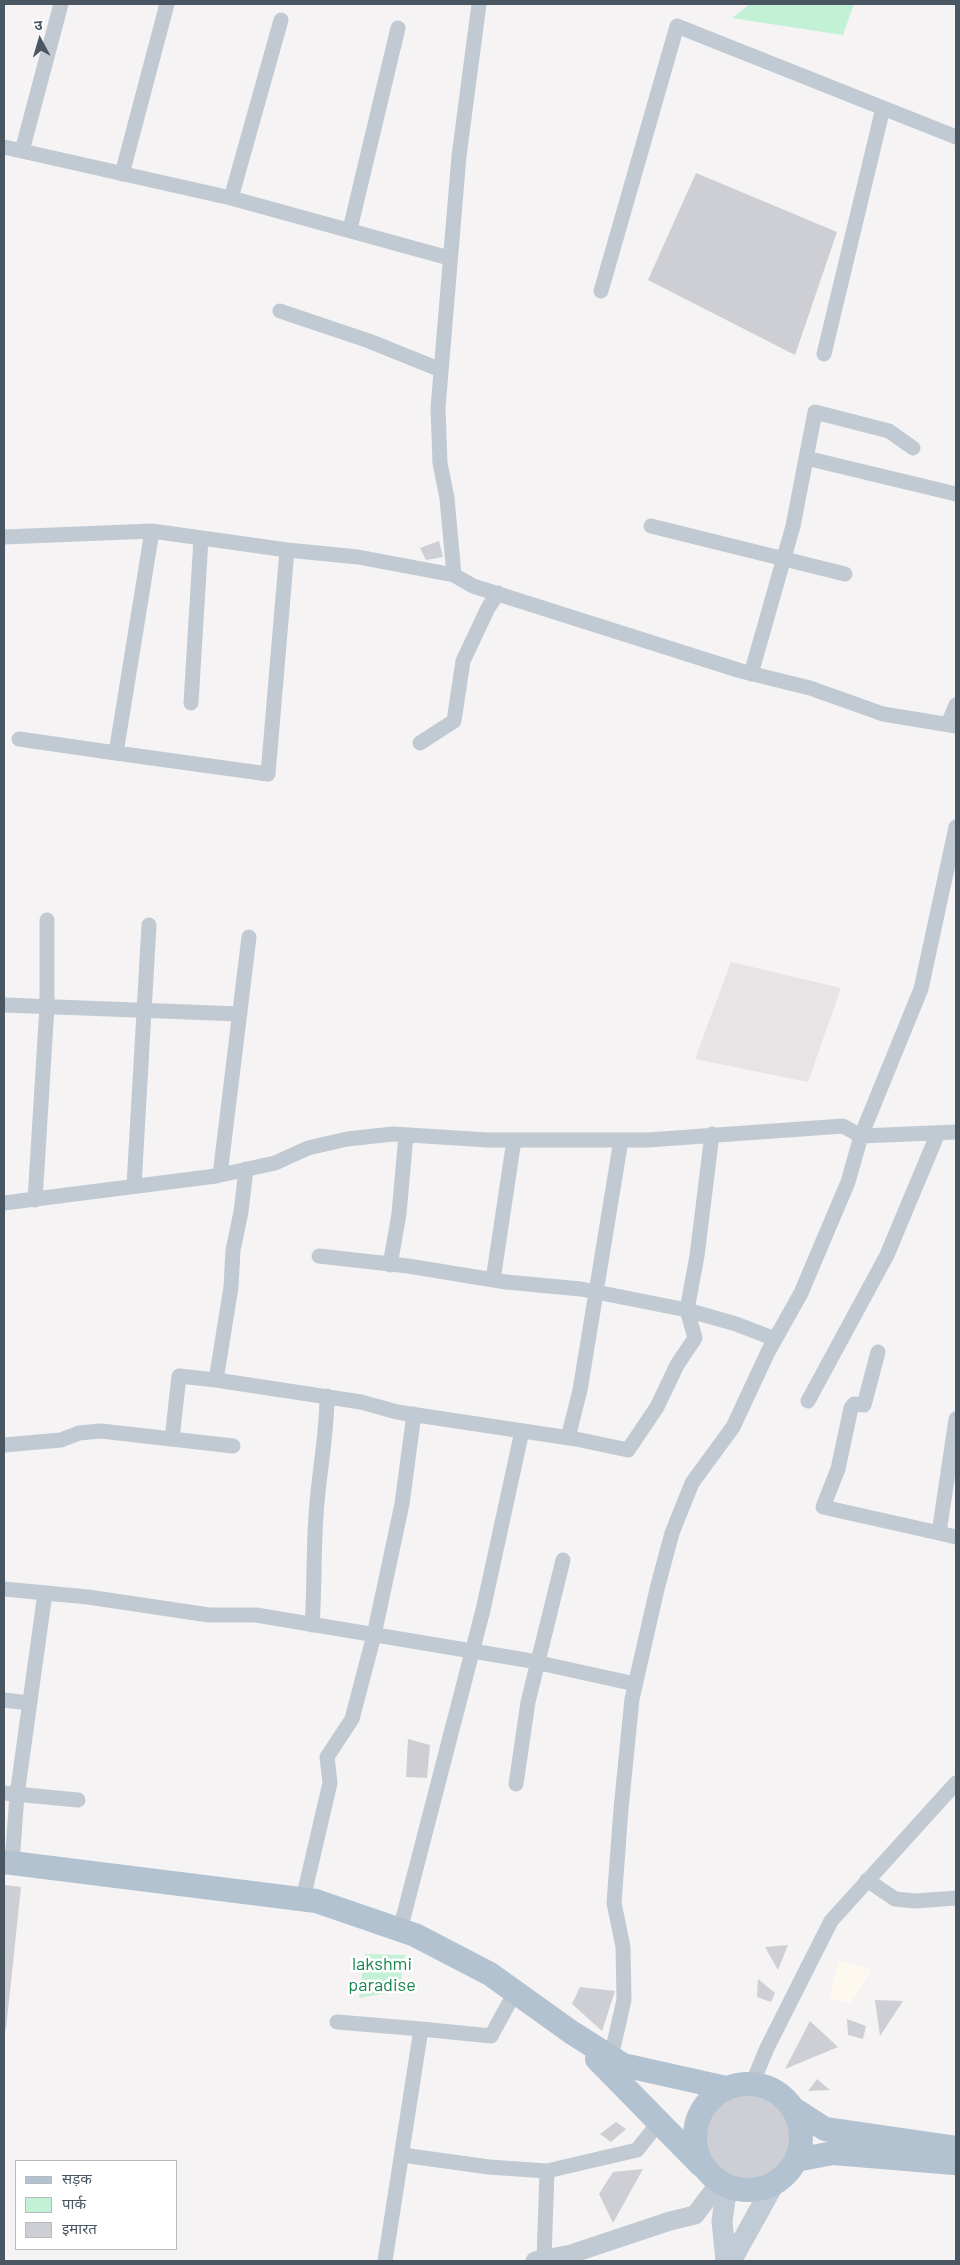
<!DOCTYPE html>
<meta charset="utf-8">
<style>
body{margin:0}
#map{position:relative;width:960px;height:2265px;overflow:hidden;background:#f5f3f3;font-family:Barlow,"Noto Sans Devanagari",sans-serif}
canvas{display:block}
.frame{position:absolute;inset:0;border:5px solid #4a5661;pointer-events:none}
.legend{position:absolute;left:15px;top:2160px;width:162px;height:90px;box-sizing:border-box;background:#fff;border:1px solid #b7bbc0;margin:0;padding:6px 9px;list-style:none;font-size:15px;color:#4a5661}
.legend li{display:flex;align-items:center;gap:10px;height:25px}
.legend b{width:25px;border:1px solid #b7bbc0}
.north{position:absolute;left:15px;top:15px;width:50px;height:50px;-webkit-text-stroke:4px #fff;paint-order:stroke;rotate:354deg;font-size:14px;font-weight:700;line-height:20px;text-align:center;color:#4a5661}
.north::after{content:'';display:block;margin:auto;width:18px;height:22px;background:#4a5661;clip-path:polygon(50% 0,100% 100%,50% 72%,0 100%)}
</style>
<div id="map">
<canvas width="960" height="2265"></canvas>
<div class="frame"></div>
<ul class="legend">
<li><b style="height:6px;background:#b3c2d1"></b>सड़क</li>
<li><b style="height:14px;background:#c3f1d5"></b>पार्क</li>
<li><b style="height:14px;background:#cdcfd5"></b>इमारत</li>
</ul>
<div class="north">उ</div>
</div>
<script>
const context = document.querySelector('canvas').getContext('2d');
context.lineJoin = 'round';
function fill(path, color) { context.fillStyle = color; context.fill(path, 'evenodd'); }
function stroke(path, color, width, dash) { context.strokeStyle = color; context.lineWidth = width; context.lineCap = dash ? 'butt' : 'round'; context.setLineDash(dash || []); context.stroke(path); }
function drawText(font, color, halo, rows, align = 'center') {
  context.font = font + ' Barlow,sans-serif'; context.lineWidth = 5; context.setLineDash([]); context.textBaseline = 'middle'; context.strokeStyle = halo; context.fillStyle = color; for (const [text, x, y, turn = 0] of rows) {
    context.save(); context.translate(x, y); context.rotate((+turn || 0) * Math.PI / 180); context.textAlign = isNaN(turn) ? turn : align; if (halo) context.strokeText(text, 0, 0); context.fillText(text, 0, 0); context.restore();
  }
}
fill(new Path2D(`
 M838 1961 872 1969 851 2003 830 1999Z`), '#fdf9ef');
fill(new Path2D(`
 M731 962 841 988 808 1082 695 1059Z`), '#e6e4e5');
fill(new Path2D(`
 M750 4H854L843 35 732 18Z
 M365 1954 405 1955 399 1991 359 1998Z`), '#c3f1d5');
fill(new Path2D(`
 M696 173 837 232 795 355 648 280Z
 M439 541 443 557 426 560 420 548Z
 M408 1739 430 1745 427 1778 406 1777Z
 M4 1885 21 1887 6 2029H4Z
 M788 1945 778 1970 765 1947Z
 M758 1979 775 1993 771 2002 757 1997Z
 M580 1987 615 1991 602 2031 572 2004Z
 M875 2000 903 2001 880 2036Z
 M847 2019 866 2026 863 2039 848 2035Z
 M810 2021 838 2047 785 2069Z
 M817 2079 830 2090 808 2091Z
 M752 2084 774 2090 803 2115 799 2149 782 2176 761 2187 720 2182 696 2133 722 2091Z
 M616 2122 626 2129 611 2142 600 2134Z
 M643 2169 613 2223 599 2194 613 2172Z`), '#cdcfd5');
stroke(new Path2D(`
 M479 4 459 156 438 408 440 463 447 498 454 575 473 586 741 671 810 688 883 714 956 726
 M4 147 231 198 449 258
 M22 151 61 4
 M122 174 167 4
 M231 198 281 20
 M350 229 398 28
 M601 291 677 26 956 137
 M280 311 369 341 441 370
 M824 354 883 108
 M806 458 956 494
 M651 526 845 574
 M152 531 116 753 268 774 287 550
 M4 537 152 531 287 550 358 557 454 575
 M751 674 793 526 815 412 889 431 913 448
 M191 703 201 539
 M948 724 956 705
 M19 739 116 753
 M420 743 454 721 463 661 488 608 498 593
 M956 827 921 989 861 1136 956 1132
 M4 1005 240 1014
 M246 1169 241 1212 233 1250 231 1287 216 1380 361 1402 397 1412 576 1439 628 1450 657 1407 677 1365 695 1338 687 1310 697 1256 712 1134
 M220 1175 249 937
 M134 1186 149 925
 M35 1200 47 1007V920
 M4 1203 216 1176 275 1163 308 1148 347 1139 393 1134 488 1140H648L843 1126 861 1136 848 1182 801 1293 768 1352 733 1427 692 1483 672 1533 657 1589 632 1699 621 1809 614 1903 623 1947 624 2000 611 2057
 M319 1256 408 1266 506 1282 581 1289 687 1310 736 1324 775 1339
 M390 1265 399 1214 406 1135
 M493 1280 514 1140
 M878 1352 864 1405 854 1404 851 1408 838 1469 823 1507 939 1533
 M808 1401 887 1255 938 1133
 M956 1419 939 1533 956 1537
 M568 1438 580 1390 621 1140
 M172 1439 179 1376 216 1380
 M4 1445 61 1440 79 1433 101 1431 233 1446
 M4 1589 88 1597 209 1615H256L526 1660 635 1684
 M312 1625C315 1584 313 1543 317 1503 320 1467 327 1432 327 1396
 M4 1700 29 1703
 M516 1784 528 1702 563 1560
 M4 1793 78 1800
 M12 1863 17 1795 45 1593
 M867 1880 895 1899 915 1901 956 1898
 M303 1899 330 1783 327 1757 352 1719 374 1635 402 1504 414 1414
 M400 1930 483 1610 522 1431
 M337 2022 421 2029
 M752 2084 767 2048 831 1921 956 1783
 M402 2155 489 2167 547 2171 544 2259
 M547 2171 637 2150 660 2121
 M385 2261 421 2029 491 2036 515 1992`), '#c1cad2', 15);
stroke(new Path2D(`
 M535 2261 571 2254 670 2221 695 2215 720 2182`), '#c1cad2', 19);
stroke(new Path2D(`
 M726 2261 722 2221 727 2186
 M731 2261 774 2184`), '#c1cbd6', 21);
stroke(new Path2D(`
 M4 1862 316 1901 415 1935 490 1974 571 2032 623 2065 726 2088
 M597 2059 701 2165
 M695 2137a53 53 0 1 1 106 0a53 53 0 1 1-106 0Z
 M794 2109 825 2129 956 2148
 M796 2160 833 2153 954 2163`), '#b3c2d1', 24);
drawText('18px', '#17864f', '#fff', [
 ["lakshmi",382,1964],
 ["paradise",382,1985]
]);
</script>
